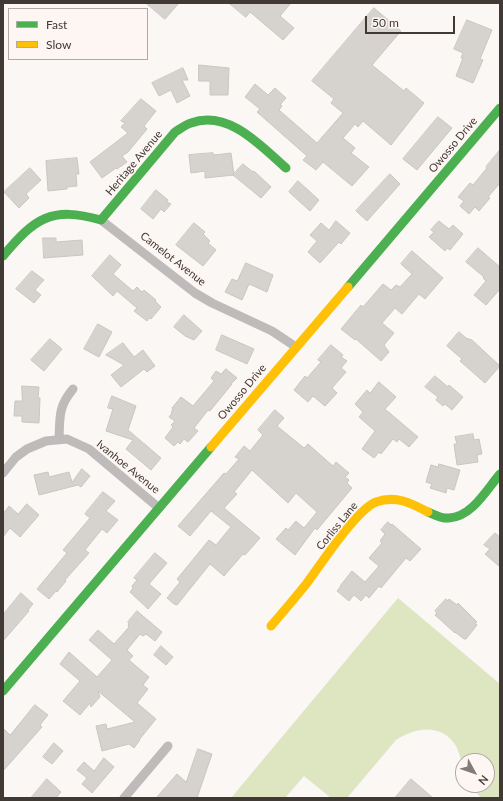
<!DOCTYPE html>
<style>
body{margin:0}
#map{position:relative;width:503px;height:801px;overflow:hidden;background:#fbf7f5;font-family:Lato,sans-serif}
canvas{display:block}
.frame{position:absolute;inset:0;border:4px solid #403934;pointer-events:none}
.legend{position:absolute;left:8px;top:8px;width:140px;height:52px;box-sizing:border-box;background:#fef6f2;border:1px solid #b2aaa6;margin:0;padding:5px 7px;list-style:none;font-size:12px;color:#403934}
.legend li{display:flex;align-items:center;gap:8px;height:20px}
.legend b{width:20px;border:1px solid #b2aaa6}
.north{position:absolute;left:455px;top:753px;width:40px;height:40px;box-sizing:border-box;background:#fef6f2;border:1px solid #b2aaa6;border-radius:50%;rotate:130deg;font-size:11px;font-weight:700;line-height:16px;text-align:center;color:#403934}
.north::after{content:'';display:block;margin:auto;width:14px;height:18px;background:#817c78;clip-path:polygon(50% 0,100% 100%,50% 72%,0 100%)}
.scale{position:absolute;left:365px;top:16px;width:90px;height:18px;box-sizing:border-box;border:2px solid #403934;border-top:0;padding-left:5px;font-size:12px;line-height:14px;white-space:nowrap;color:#403934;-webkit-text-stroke:3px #fef6f2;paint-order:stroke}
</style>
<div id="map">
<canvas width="503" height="801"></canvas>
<div class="frame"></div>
<ul class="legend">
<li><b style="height:5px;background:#4caf50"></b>Fast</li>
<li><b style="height:5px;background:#ffc107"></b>Slow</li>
</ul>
<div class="north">N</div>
<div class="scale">50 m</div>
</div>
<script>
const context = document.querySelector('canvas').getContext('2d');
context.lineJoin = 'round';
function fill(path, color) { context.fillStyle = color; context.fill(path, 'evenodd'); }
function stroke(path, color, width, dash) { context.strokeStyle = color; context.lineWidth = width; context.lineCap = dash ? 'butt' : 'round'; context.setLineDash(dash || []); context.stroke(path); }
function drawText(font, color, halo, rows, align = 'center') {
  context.font = font + ' Lato,sans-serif'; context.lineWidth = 3.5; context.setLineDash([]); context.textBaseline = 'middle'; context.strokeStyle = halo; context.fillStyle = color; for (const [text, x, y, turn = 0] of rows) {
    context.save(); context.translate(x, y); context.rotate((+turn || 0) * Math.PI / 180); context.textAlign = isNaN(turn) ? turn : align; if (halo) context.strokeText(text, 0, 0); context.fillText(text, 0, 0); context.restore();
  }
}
fill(new Path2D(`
 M398 598 500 684V798H481L470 785H487V761H463V766C461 760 459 752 456 746 442 723 415 727 396 740L347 798H331L304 776 285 798H231Z`), '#dde5c1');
const building = new Path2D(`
 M146 3H179L165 19Z
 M229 3H291L280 16 294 28 283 40 250 12 246 17Z
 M374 8 401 31 372 65 404 91 406 88 424 103 391 145 363 121 358 127 355 124 343 138 355 148 351 153 369 167 352 186 323 162 316 170 303 160 307 156 257 112 260 109 245 97 255 84 268 95 275 88 286 98 280 105 282 106 279 110 317 143 343 113 331 103 334 99 312 81Z
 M467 20 492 30 480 59 483 60 473 83 456 76 463 58H461L463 53 454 49Z
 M199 65 229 68 228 95H210V81H199Z
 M183 68 188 80H182L190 96 177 103 171 90 159 96 152 83Z
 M141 99 156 111 144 126 147 129 128 152 122 156 127 162 117 169 116 168 102 178 90 162 128 133 121 127 125 123 121 121Z
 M438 117 452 128 417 170 403 159Z
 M500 150V183L488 197 490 198 479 211 475 207 469 214 460 206 464 201 458 197 470 183 473 185 487 168 486 167Z
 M213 153 214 155 231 153 234 175 205 178V171L191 173 189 155Z
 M77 158 79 174H76L77 186 67 187V189L48 191 46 161Z
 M243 164 253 172 254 171 271 187 261 198 233 175Z
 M30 168 41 180 26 194 29 198 19 208 4 192Z
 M390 174 400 184 367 221 356 211Z
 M298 181 319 200 310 211 289 192Z
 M156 190 168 200 167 202 171 204 164 212 161 209 153 219 141 209Z
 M336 221 350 233 341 244 339 242 320 263 308 252 317 241 310 235 321 223 329 230Z
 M439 221 449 229 453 225 463 234 450 250 447 248 445 251 429 237 434 232 431 230Z
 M194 223 205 232 203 234 210 241 208 243 216 250 203 266 176 245Z
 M43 238H56V242L82 240 83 255 44 258Z
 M478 248 500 267V289L486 305 474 295 486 281 483 278 484 277 466 262Z
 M412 251 443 278 425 299 419 294 402 314 395 308 382 323 394 333 384 345 389 352 381 361 356 339 355 340 341 329 361 305 363 307 383 284 391 290 396 285 400 287 412 274 401 264Z
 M110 255 121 265 113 274 133 291 137 287 142 292 144 290 156 300 155 301 161 307 151 319 149 318 147 321 134 311 137 308 117 291 113 296 92 276Z
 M246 263 273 275 267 292 249 284 242 300 225 292 232 279 237 281Z
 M32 271 44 280 35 290 41 295 34 303 16 289Z
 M184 315 202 331 194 340 185 336 174 327Z
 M98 324 112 332 99 357 84 349Z
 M459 332 466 338 472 340 500 366 485 383 460 361 462 359 447 346Z
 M222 335 254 349 247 364 216 350Z
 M50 339 62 349 44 371 31 360Z
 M123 343 134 357 143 350 155 366 147 372 144 369 121 387 111 375 124 365 106 355Z
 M331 345 343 355 341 357 347 361 341 368 346 372 332 388 337 393 325 406 313 396 308 402 294 390 305 376 307 378 321 362 318 360Z
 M226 369 237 378 231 384H232L210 411 208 410 194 428 198 431 188 442 184 439 180 444 178 442 174 446 165 438 173 427 171 425 175 421 169 417 172 413 171 412 173 410 172 408 181 397 193 406 214 381 211 378 216 371 221 374Z
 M435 376 448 387 449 385 463 397 452 410 445 404 443 406 436 400 438 397 425 387Z
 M379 382 396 397 385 409 418 437 409 447 399 439 397 442 393 439 381 454 379 452 374 458 362 449 375 431 359 417 363 412 355 404 367 390 370 393Z
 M22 386 39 387 38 398H40L39 423 22 422V416H14L15 401H22Z
 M112 396 136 406 128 430 161 458 151 470 126 449 133 440 106 431 113 409 108 408Z
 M275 410 284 418 277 426 304 448 308 444 333 466 336 462 349 473 345 477 349 480 347 483 352 488 317 530 315 528 295 555 276 539 286 528 288 530 296 521 304 528 317 512 296 493 288 503 252 470 234 492 237 494 224 508 260 538 245 555 243 554 224 576 210 564 177 605 174 604 167 598 180 582 177 579 209 540 216 545 231 527 211 511 190 536 178 526 224 473 226 474 239 459 235 457 244 446 250 451 263 435 258 430Z
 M473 434 474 440 479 439 482 454 477 455 478 462 457 465 454 444H457L455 437Z
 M439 464 460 470 454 490 447 488 446 493 430 488 432 484 426 482 431 465 438 467Z
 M82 469 90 476 81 487 78 485 39 495 34 475 48 472 49 477 69 472 72 482Z
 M103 492 115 501 106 511 118 520 107 533 102 529 85 550 89 553 65 580 66 581 57 592 56 591 49 599 37 589 67 553 63 550 90 518 85 514Z
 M27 504 39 515 20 537 10 528 3 537V514L9 506 18 514Z
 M388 522 391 525 392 524 421 549 410 561 406 558 381 588 379 586 369 598 366 595 361 601 354 595 349 601 337 591 341 586H340L352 571 365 582 379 566 369 558 382 543 380 541 385 534 381 530Z
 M495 533 500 537V567L485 554 490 549 484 545Z
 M155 553 167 563 149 584 161 594 148 609 130 592 133 588 132 586 137 580 134 578Z
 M21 593 33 604 28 610 29 611 3 641V615Z
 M446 599 448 601 449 599 457 605 458 603 477 622 475 623 477 625 466 639H464L455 632V633L435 615 437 613 435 611Z
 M137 611 162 632 155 641 146 634 143 636 140 634 127 650 133 656 129 660 149 677 143 685 148 689 137 703 156 719 139 740H140L134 748 129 744 102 751 96 726 106 724 107 729 135 722 98 691 100 697 91 707 90 703 80 715 63 701 80 681 60 664 69 652 97 677 112 660 89 640 98 630 114 644 129 627 128 625 129 624 128 622Z
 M161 646 173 657 166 665 154 655Z
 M35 705 48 715 40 725 42 727 3 771V728L10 735Z
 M54 743 63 751 52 764 43 757Z
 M198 749 212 754 197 798H156L177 774 186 782Z
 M104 758 114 767 92 793 82 784 87 778 77 770 84 762 94 771Z
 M47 779 61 792 56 798H31Z
 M411 779 433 798H395Z`);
fill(building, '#d6d3cf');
stroke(building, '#c9c6c2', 1);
stroke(new Path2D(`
 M101 220 195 293 212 303 272 331 296 347
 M59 439C60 417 58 407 73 389
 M3 473 16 457 27 449 46 441 67 439 89 449 159 508
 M124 798 168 746`), '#bfbbba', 9);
stroke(new Path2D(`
 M3 256C35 218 51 206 101 220L175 132C180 129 185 125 191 123 228 109 261 146 286 168
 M348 287 500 108
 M428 512C435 515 442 519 449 518 472 517 487 489 500 474
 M3 691 211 447`), '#4caf50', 9);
stroke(new Path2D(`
 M211 447 348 287
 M271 626C283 612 295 598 307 583 321 564 356 510 376 502 396 495 411 503 428 512`), '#ffc107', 9);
drawText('11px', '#403934', '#fef6f2', [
 ["Owosso Drive",453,145,-50],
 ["Heritage Avenue",134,163,-50],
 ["Camelot Avenue",173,259,38],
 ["Owosso Drive",242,392,-50],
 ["Ivanhoe Avenue",128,467,39],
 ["Corliss Lane",337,526,-51]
]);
</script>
